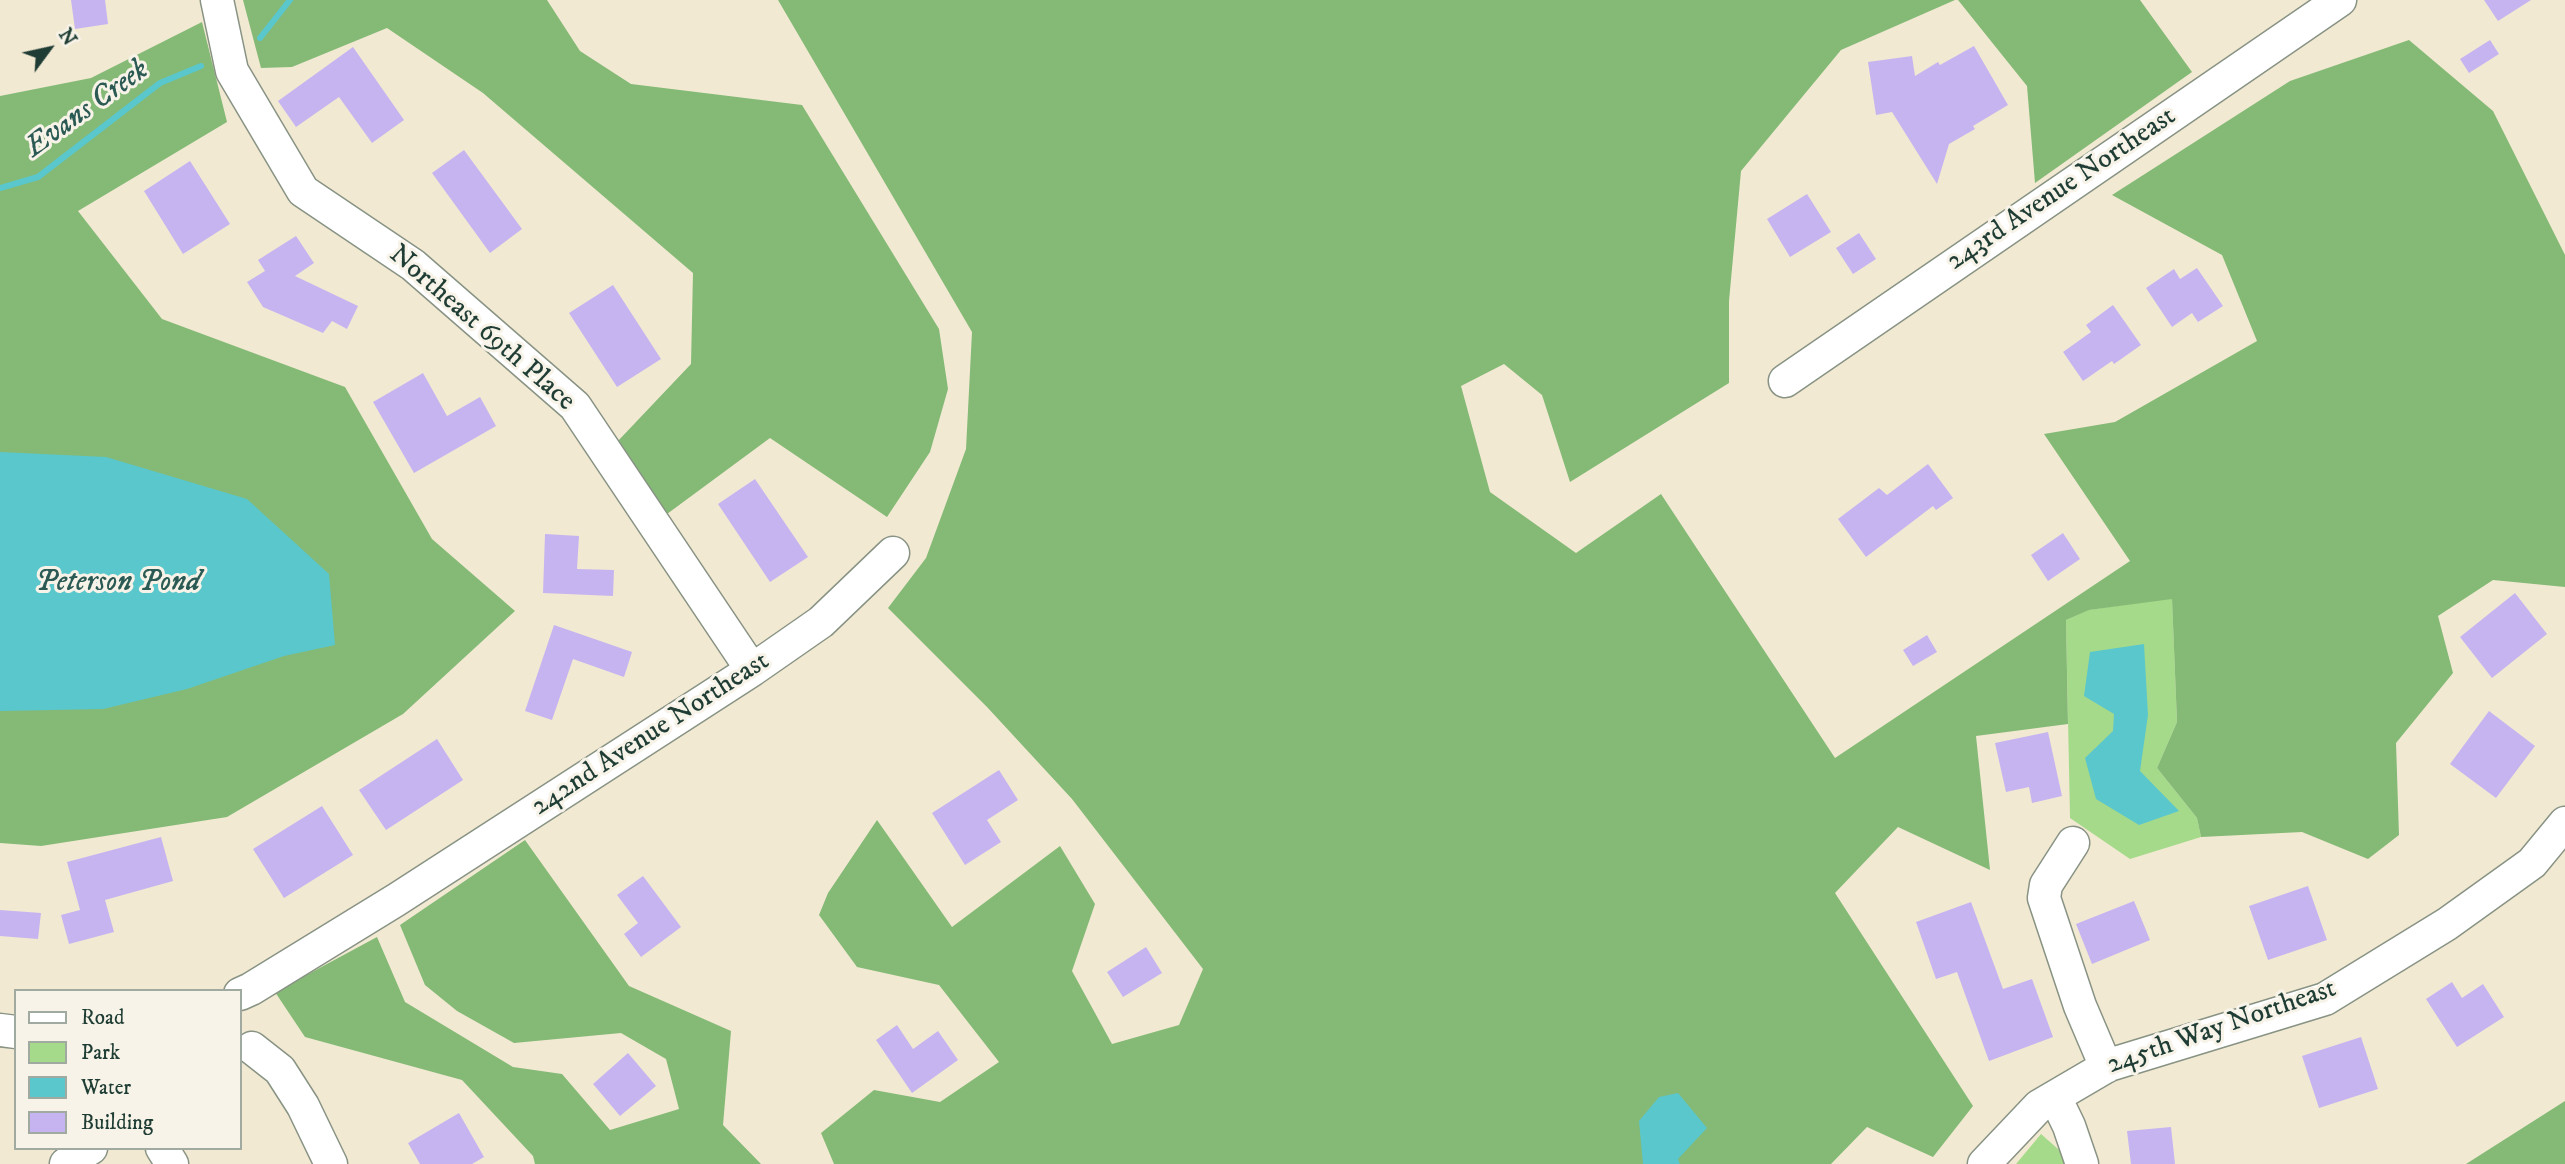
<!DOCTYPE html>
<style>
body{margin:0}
#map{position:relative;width:2565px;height:1164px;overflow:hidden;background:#f2e9d3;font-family:"IM FELL DW Pica",serif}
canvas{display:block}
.legend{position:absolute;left:14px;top:989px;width:228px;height:161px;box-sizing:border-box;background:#f7f3e8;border:2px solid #a1aaa0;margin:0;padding:9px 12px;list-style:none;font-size:21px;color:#1f3d34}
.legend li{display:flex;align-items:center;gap:14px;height:35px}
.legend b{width:35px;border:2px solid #a1aaa0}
.north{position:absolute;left:14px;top:14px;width:70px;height:70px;-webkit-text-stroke:5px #f7f3e8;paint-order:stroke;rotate:57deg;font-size:19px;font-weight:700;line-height:28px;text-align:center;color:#1f3d34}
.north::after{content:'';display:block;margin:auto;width:24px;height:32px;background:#1f3d34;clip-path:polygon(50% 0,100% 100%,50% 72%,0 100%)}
</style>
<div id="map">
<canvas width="2565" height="1164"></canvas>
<ul class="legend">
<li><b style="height:9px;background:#fff"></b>Road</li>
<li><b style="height:19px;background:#a5da8a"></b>Park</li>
<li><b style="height:19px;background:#5ac7cd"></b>Water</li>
<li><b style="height:19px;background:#c6b4f0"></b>Building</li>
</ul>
<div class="north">N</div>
</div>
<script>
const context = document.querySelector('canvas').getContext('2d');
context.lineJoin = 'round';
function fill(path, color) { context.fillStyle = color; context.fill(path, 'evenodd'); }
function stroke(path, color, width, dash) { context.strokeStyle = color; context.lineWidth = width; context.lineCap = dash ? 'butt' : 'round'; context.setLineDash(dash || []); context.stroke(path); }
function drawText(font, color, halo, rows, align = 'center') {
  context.font = font + ' "IM FELL DW Pica",serif'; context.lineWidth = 6; context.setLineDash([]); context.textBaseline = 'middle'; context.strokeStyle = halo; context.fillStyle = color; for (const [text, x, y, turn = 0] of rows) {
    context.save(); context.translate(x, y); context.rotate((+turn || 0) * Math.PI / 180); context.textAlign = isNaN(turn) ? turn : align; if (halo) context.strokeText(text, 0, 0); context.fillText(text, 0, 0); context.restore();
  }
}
fill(new Path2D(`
 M2172 598 2177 722 2157 768 2197 818 2201 837 2130 859 2070 818 2066 620 2088 610Z
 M2041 1134 2066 1156 2068 1164H2016Z`), '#a5da8a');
fill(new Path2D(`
 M243 0H547L580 51 631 84 802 105 939 329 948 389 930 452 887 517 770 438 667 514 617 442 691 364 693 273 483 93 387 28 292 67 261 68Z
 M778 0H1955L1841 50 1741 171 1729 301V383L1570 482 1542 395 1504 364 1461 386 1490 492 1576 553 1661 494 1835 758 2130 561 2044 434 2115 422 2257 341 2222 255 2112 195 2290 81 2409 40 2493 111 2565 255V587L2493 580 2438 616 2453 673 2396 743 2399 835 2368 859 2302 832 2201 837 2197 818 2157 768 2177 722 2172 599 2089 610 2066 620 2068 724 1976 736 1990 870 1898 827 1835 893 1973 1106 1933 1157 1867 1127 1831 1164H834L821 1133 874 1090 940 1102 999 1062 939 985 857 967 819 915 828 893 877 820 952 927 1060 846 1095 904 1072 971 1112 1044 1179 1025 1203 969 1072 799 987 707 888 608 926 558 966 449 972 332Z
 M1958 0H2140L2192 72 2035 183 2027 86Z
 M202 22 227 122 78 211 162 319 345 387 432 539 515 611 403 714 227 817 41 846 0 843V96L91 78Z
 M525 840 629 986 731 1031 723 1125 761 1164H535L533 1156 462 1080 305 1037 275 992 377 937 405 1002 513 1067 562 1074 610 1130 679 1109 666 1059 621 1033 514 1043 457 1011 425 985 400 925Z
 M2565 1101V1164H2466Z`), '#84ba76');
fill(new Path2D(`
 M0 452 106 457 247 499 329 574 335 645 284 656 187 689 103 709 0 711Z
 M2144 644 2148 715 2140 771 2179 811 2139 825 2096 799 2085 758 2113 731 2114 714 2084 696 2090 652Z
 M1678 1093 1707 1128 1678 1159 1680 1164H1643L1639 1121 1659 1097Z`), '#5ac7cd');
stroke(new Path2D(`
 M260 38 290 0
 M0 188 38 177 160 83 201 66`), '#5ac7cd', 6);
fill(new Path2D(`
 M71 0H105L108 24 75 29Z
 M2484 0H2531L2498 21Z
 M2490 40 2499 54 2469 73 2460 59Z
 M1974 46 2008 105 1973 126 1975 129 1949 144 1937 184 1892 112 1876 115 1868 62 1912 56 1915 76 1938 62 1940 65Z
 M353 47 404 120 372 143 339 97 296 127 278 101Z
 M464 150 522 229 490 253 432 173Z
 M190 161 230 224 183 254 144 191Z
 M1807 194 1831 232 1790 257 1767 219Z
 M1859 233 1876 259 1853 274 1836 248Z
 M296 236 314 263 295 276 358 306 347 329 332 321 323 333 263 307 247 282 265 271 258 260Z
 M2197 268 2223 306 2198 322 2192 313 2172 327 2146 288 2174 269 2180 279Z
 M613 285 661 359 617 387 569 313Z
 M2113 305 2141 345 2114 364 2112 361 2083 381 2063 352 2091 332 2086 325Z
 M423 373 447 416 480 397 496 426 414 473 373 402Z
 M1928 464 1953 498 1936 510 1933 506 1866 557 1838 519 1879 488 1887 495Z
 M755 479 808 557 770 582 718 504Z
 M2063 533 2080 559 2048 581 2031 555Z
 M545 534 579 536 577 569 614 570 613 596 543 593Z
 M2515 593 2547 634 2492 678 2460 637Z
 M554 625 632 652 624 677 573 659 552 720 525 711Z
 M1927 635 1937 652 1913 666 1903 650Z
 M2489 711 2535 746 2496 798 2450 764Z
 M2048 732 2062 796 2032 803 2029 787 2006 792 1995 743Z
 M437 739 463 780 386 830 359 790Z
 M999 770 1018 800 987 820 1001 842 965 865 932 813Z
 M322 806 353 855 284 898 253 849Z
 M161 837 173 881 105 900 114 932 69 944 61 915 80 910 67 862Z
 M643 876 681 927 641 957 624 934 638 923 617 895Z
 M2308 886 2327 940 2268 960 2249 906Z
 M2134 901 2150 940 2092 964 2076 924Z
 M1971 902 2003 989 2032 979 2053 1037 1989 1061 1957 972 1936 979 1916 922Z
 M0 910 41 913 38 939 0 936Z
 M1146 947 1162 973 1123 997 1107 972Z
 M2452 982 2462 998 2483 984 2504 1017 2457 1047 2426 999Z
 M897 1025 913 1049 938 1031 958 1060 912 1093 876 1040Z
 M2361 1037 2378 1089 2319 1108 2302 1056Z
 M628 1053 656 1086 620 1116 593 1084Z
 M459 1113 484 1157 472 1164H420L408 1143Z
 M2171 1127 2175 1164H2131L2127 1131Z`), '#c6b4f0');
const minor = new Path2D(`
 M217 0 232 71 303 191 413 265 575 406 752 670
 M1785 381 2340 0
 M2073 843 2046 885 2044 898 2080 1006 2106 1067
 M240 994 251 989 396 900 752 670 821 622 893 553
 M0 1030 16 1032
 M252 1048 280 1070 303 1106 331 1164
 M2055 1097 2069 1126 2082 1164
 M162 1148 172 1164
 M66 1164 91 1148
 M1984 1164 2039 1106 2109 1065 2325 999 2447 924 2532 863 2565 823`);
stroke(minor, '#889384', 35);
stroke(minor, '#fff', 32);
drawText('28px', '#1f3d34', '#f7f3e8', [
 ["243rd Avenue Northeast",2062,190,-34],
 ["Northeast 69th Place",481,329,41],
 ["242nd Avenue Northeast",651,735,-33],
 ["245th Way Northeast",2222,1028,-19]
]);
drawText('italic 30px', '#2b5953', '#f7f3e8', [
 ["Evans Creek",88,110,-36],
 ["Peterson Pond",118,584]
]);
</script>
